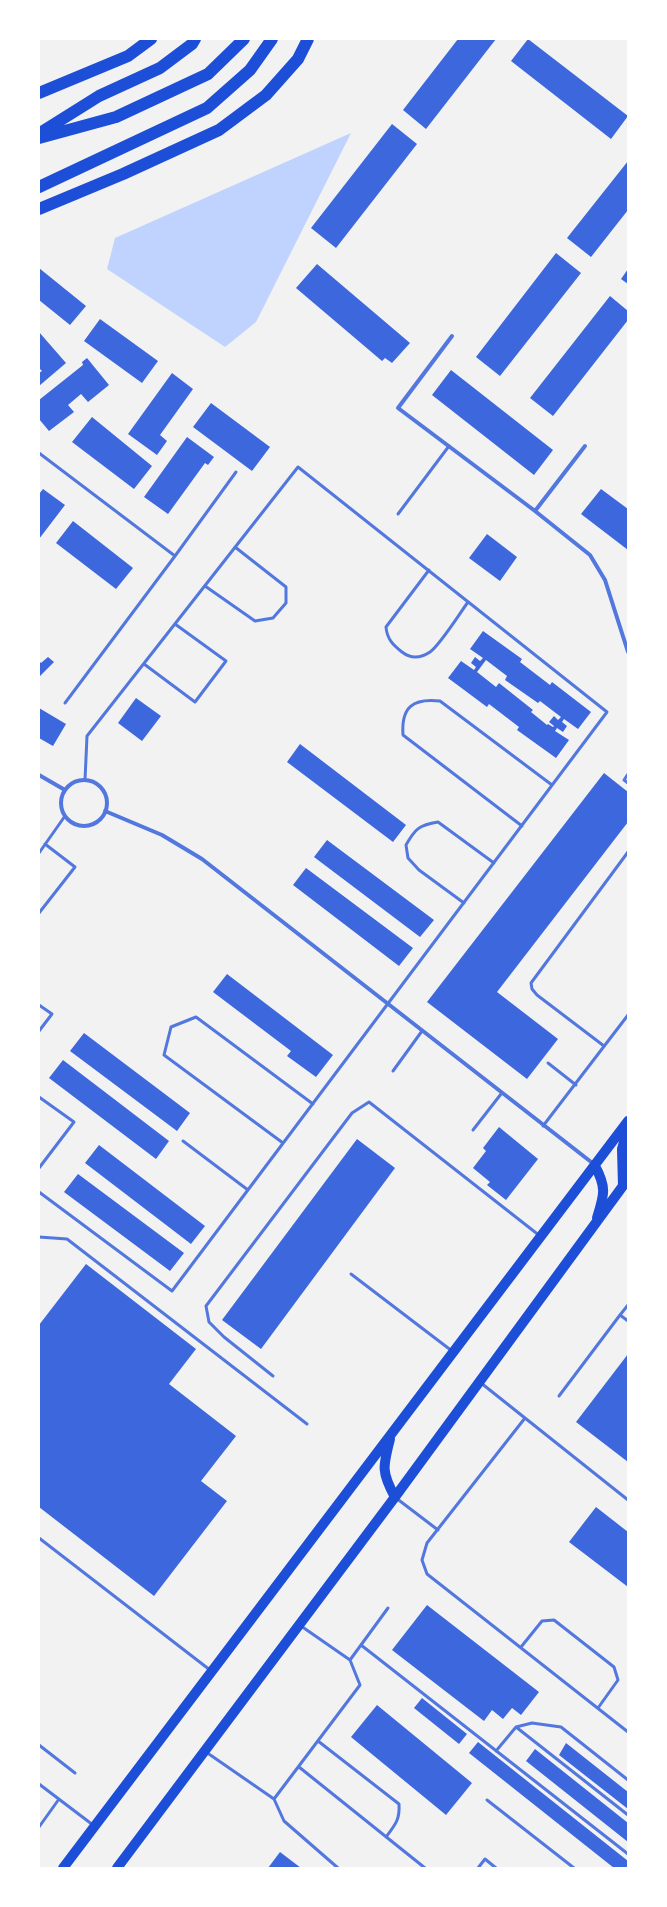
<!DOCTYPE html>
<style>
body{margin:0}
#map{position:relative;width:667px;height:1907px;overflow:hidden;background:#f2f2f2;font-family:"DM Sans",sans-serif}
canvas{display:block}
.frame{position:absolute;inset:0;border:40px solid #fff;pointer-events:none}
</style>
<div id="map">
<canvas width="667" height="1907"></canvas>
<div class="frame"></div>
</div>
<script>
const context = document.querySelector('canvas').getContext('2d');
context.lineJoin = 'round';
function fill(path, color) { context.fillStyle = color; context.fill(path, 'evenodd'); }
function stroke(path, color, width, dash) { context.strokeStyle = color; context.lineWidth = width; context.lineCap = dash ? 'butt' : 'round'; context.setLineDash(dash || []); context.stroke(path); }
fill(new Path2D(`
 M351 133 256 322 225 347 107 269 115 238Z`), '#bfd3fe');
fill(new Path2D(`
 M458 39H496L426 129 403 110Z
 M528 39 628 116 611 139 511 61Z
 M392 124 417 144 336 248 311 228Z
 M628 161V210L591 257 567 238Z
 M556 253 581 273 500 376 476 357Z
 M317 264 410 343 392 363 385 358 382 361 296 288Z
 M39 268 86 306 70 325 39 300Z
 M628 269V284L621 279Z
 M610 296 628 311V320L553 416 530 398Z
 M100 319 158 361 142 383 84 341Z
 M39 332 66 363 39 386V373L42 371 39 368Z
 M87 358 109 385 88 402 81 394 68 405 74 412 49 431 39 419V400L83 365 82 362Z
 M451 370 553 450 534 475 432 395Z
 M172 373 193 389 160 435 167 441 157 455 128 434Z
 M211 403 270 447 252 471 193 427Z
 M92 417 152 466 134 489 72 442Z
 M187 437 214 457 208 465 205 463 168 514 144 497Z
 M43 489 65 505 39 539V494Z
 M601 489 628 509V550L581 514Z
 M73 521 133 568 116 589 56 543Z
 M487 534 517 557 500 581 469 558Z
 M483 631 522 659 520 662 550 685 552 682 591 712 578 729 564 719 562 722 567 726 563 732 557 728 555 731 569 740 556 758 517 730 519 727 489 704 487 707 448 678 461 661 474 670 476 667 471 663 475 657 480 661 483 658 470 649ZM486 660 507 676 505 680 538 703 540 701 561 717 558 720 554 716 549 722 554 726 553 727 548 724 547 725 531 712 533 710 499 683 496 687 477 672Z
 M48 657 54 662 39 677V661L41 663Z
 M136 698 161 716 142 741 118 723Z
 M39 708 66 724 53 746 39 738Z
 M300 744 406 825 393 842 287 762Z
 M604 773 628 792V822L497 992 558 1039 527 1079 427 1002Z
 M327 840 434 920 420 937 314 857Z
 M306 868 413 948 399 966 293 885Z
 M227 974 333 1055 316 1077 287 1056 291 1051 213 992Z
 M84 1033 190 1113 177 1131 70 1051Z
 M63 1060 169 1141 156 1159 49 1078Z
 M499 1127 538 1159 506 1200 487 1185 490 1182 473 1168 486 1151 483 1148Z
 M357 1139 395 1168 261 1349 222 1320Z
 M99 1145 205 1226 191 1244 85 1163Z
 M78 1174 184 1253 170 1271 64 1192Z
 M86 1264 196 1349 169 1384 236 1436 201 1481 227 1501 154 1596 39 1507V1325Z
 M628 1354V1462L576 1422Z
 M596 1507 628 1532V1587L569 1542Z
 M427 1605 539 1692 521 1715 512 1708 503 1719 492 1710 484 1721 392 1650Z
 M422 1698 467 1734 459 1744 414 1708Z
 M377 1705 472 1783 446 1815 351 1737Z
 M478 1742 628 1861V1868H614L469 1753Z
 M566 1743 628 1792V1809L559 1755Z
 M535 1749 628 1823V1842L526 1761Z
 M280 1852 301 1868H268Z`), '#3d67dc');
stroke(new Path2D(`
 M39 453 175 556 236 472
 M398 514 449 446
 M429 570 386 627C387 639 393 645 402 652 411 659 421 658 430 652 440 645 460 613 468 602
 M205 586 255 621 273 618 286 603V587L235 547
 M144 664 195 702 226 661 175 624
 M65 703 175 556
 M628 774 624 780 628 783
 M522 826 403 735C401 707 413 698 440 701L552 785
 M39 853 65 816
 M464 903 419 870 408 858 406 845C415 829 419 825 438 822L494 863
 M39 913 75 867 45 844
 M39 1005 52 1014 39 1031
 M604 1046 537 995 532 989 531 983 628 852
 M548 1063 576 1085
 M393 1071 422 1031
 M39 1097 74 1122 39 1168
 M543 1126 628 1015
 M473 1130 501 1094
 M183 1141 248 1190
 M283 1143 164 1055 171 1027 196 1017 313 1104
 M39 1192 172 1291 607 712 298 467 87 736 85 780
 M39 1237 67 1239 307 1424
 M351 1274 452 1351
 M628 1305 620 1315 628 1321
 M273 1376 224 1337 209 1322 206 1306 352 1113 369 1102 540 1236
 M481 1383 628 1500
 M559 1396 620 1315
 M525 1418 427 1543 422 1560 427 1574 628 1732
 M396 1498 438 1530
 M39 1538 210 1670
 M301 1626 350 1660 388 1608
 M361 1645 628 1854
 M521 1647 542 1621 554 1620 614 1667 618 1680 598 1708
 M516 1727 628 1815
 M318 1741 399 1804C400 1820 395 1825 386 1837
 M39 1745 75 1773
 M496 1751 516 1727 532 1723 561 1727 628 1780
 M206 1752 274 1799 284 1821 338 1868
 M299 1767 425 1868
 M39 1784 93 1825
 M274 1799 360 1685 350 1660
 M487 1800 574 1868
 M39 1827 59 1799
 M478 1868 485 1859 496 1868`), '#5277de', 3);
stroke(new Path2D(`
 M452 336 398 408 535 511 590 555 605 580 628 652
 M535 511 585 446
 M39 775 65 790
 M61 803a23 23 0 1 1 46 0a23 23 0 1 1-46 0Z
 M105 811 162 835 202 859 595 1165`), '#5277de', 4);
stroke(new Path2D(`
 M595 1166C607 1188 604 1195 597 1218
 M623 1186 622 1149 628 1127
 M390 1439C383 1466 381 1472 395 1497
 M63 1868 628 1121
 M117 1868 395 1497 628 1179`), '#1d4ed8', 10);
stroke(new Path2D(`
 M39 93 128 56 151 39
 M40 133 99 96 160 68 192 44 195 39
 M39 138 116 117 208 74 244 39
 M39 187 207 108 250 70 272 39
 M39 209 123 174 219 130 266 95 298 59 308 39`), '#1d4ed8', 12);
</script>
